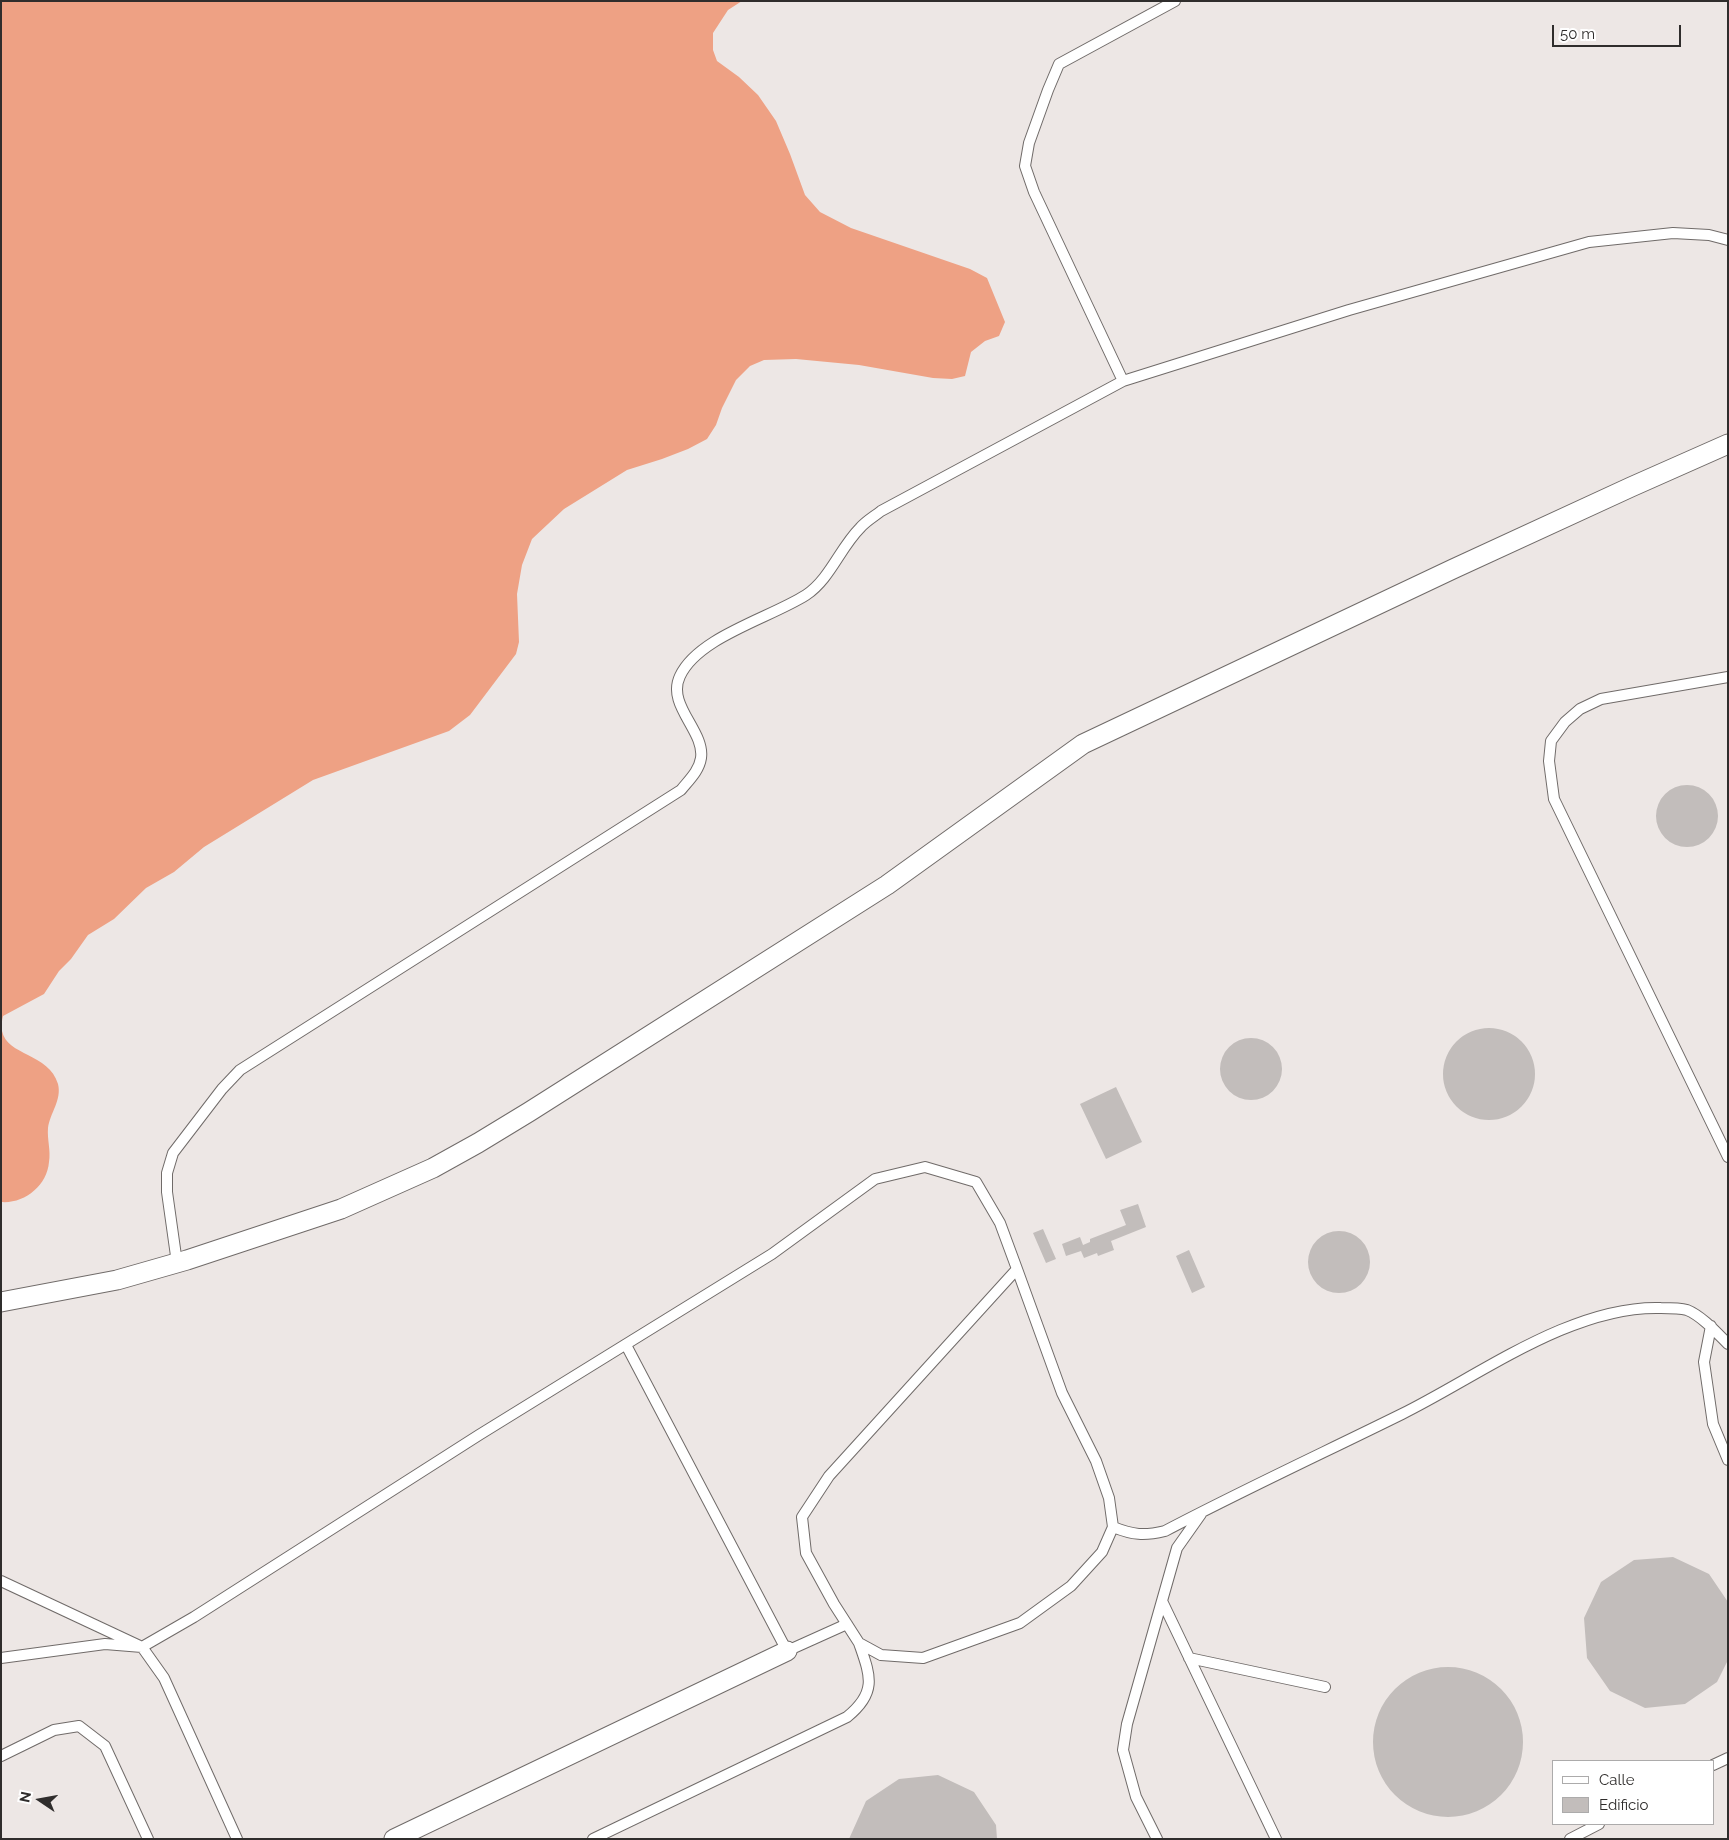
<!DOCTYPE html>
<style>
body{margin:0}
#map{position:relative;width:1729px;height:1840px;overflow:hidden;background:#ede7e5;font-family:Raleway,sans-serif}
canvas{display:block}
.frame{position:absolute;inset:0;border:2px solid #2f2d2c;pointer-events:none}
.legend{position:absolute;left:1552px;top:1760px;width:162px;height:65px;box-sizing:border-box;background:#fff;border:1px solid #acabab;margin:0;padding:6px 9px;list-style:none;font-size:15px;color:#2f2d2c}
.legend li{display:flex;align-items:center;gap:10px;height:25px}
.legend b{width:25px;border:1px solid #acabab}
.north{position:absolute;left:15px;top:1775px;width:50px;height:50px;-webkit-text-stroke:4px #fff;paint-order:stroke;rotate:282deg;font-size:14px;font-weight:700;line-height:20px;text-align:center;color:#2f2d2c}
.north::after{content:'';display:block;margin:auto;width:18px;height:22px;background:#2f2d2c;clip-path:polygon(50% 0,100% 100%,50% 72%,0 100%)}
.scale{position:absolute;left:1552px;top:25px;width:129px;height:22px;box-sizing:border-box;border:2px solid #2f2d2c;border-top:0;padding-left:6px;font-size:15px;line-height:18px;white-space:nowrap;color:#2f2d2c;-webkit-text-stroke:4px #fff;paint-order:stroke}
</style>
<div id="map">
<canvas width="1729" height="1840"></canvas>
<div class="frame"></div>
<ul class="legend">
<li><b style="height:6px;background:#fff"></b>Calle</li>
<li><b style="height:14px;background:#c2bdbb"></b>Edificio</li>
</ul>
<div class="north">N</div>
<div class="scale">50 m</div>
</div>
<script>
const context = document.querySelector('canvas').getContext('2d');
context.lineJoin = 'round';
function fill(path, color) { context.fillStyle = color; context.fill(path, 'evenodd'); }
function stroke(path, color, width, dash) { context.strokeStyle = color; context.lineWidth = width; context.lineCap = dash ? 'butt' : 'round'; context.setLineDash(dash || []); context.stroke(path); }
fill(new Path2D(`
 M1 1H742L728 10 713 33V50L717 61 739 77 758 95 776 121 790 154 805 195 820 212 851 228 970 269 987 278 1005 322 999 336 985 341 971 352 965 376 952 379 933 378 859 365 796 359 764 360 750 366 736 380 722 408 716 425 707 439 688 449 662 459 627 470 564 509 532 539 522 565 517 594 519 642 516 654 470 715 449 731 313 780 204 847 174 872 146 888 114 919 88 935 71 959 59 971 44 994 3 1016C2 1020 1 1026 2 1031 7 1056 49 1053 58 1084 62 1100 50 1113 48 1128 47 1139 51 1151 49 1162 47 1186 24 1204 1 1202Z`), '#eea184');
fill(new Path2D(`
 M1656 816a31 31 0 1 1 62 0a31 31 0 1 1-62 0Z
 M1443 1074a46 46 0 1 1 92 0a46 46 0 1 1-92 0Z
 M1220 1069a31 31 0 1 1 62 0a31 31 0 1 1-62 0Z
 M1116 1087 1142 1142 1106 1159 1080 1104Z
 M1138 1204 1146 1227 1111 1241 1114 1250 1098 1256 1097 1253 1084 1258 1081 1251 1066 1256 1062 1244 1080 1237 1083 1245 1090 1242V1239L1126 1225 1120 1210Z
 M1043 1229 1056 1259 1046 1263 1033 1233Z
 M1308 1262a31 31 0 1 1 62 0a31 31 0 1 1-62 0Z
 M1189 1250 1205 1287 1192 1293 1176 1256Z
 M1673 1557 1709 1574 1728 1602V1660L1717 1682 1685 1704 1645 1708 1610 1691 1587 1658 1584 1618 1601 1582 1634 1560Z
 M1373 1742a75 75 0 1 1 150 0a75 75 0 1 1-150 0Z
 M938 1775 974 1792 996 1825 997 1839H849L866 1801 899 1779Z`), '#c2bdbb');
const lane = new Path2D(`
 M1123 381 1034 192 1025 166 1029 143 1048 90 1059 64 1175 1
 M1728 677 1601 699 1580 709 1565 722 1551 741 1549 761 1554 799 1728 1157
 M177 1263 167 1192V1173L173 1153 222 1089 240 1070 681 790C689 780 699 771 701 758 705 731 666 705 680 676 698 637 770 618 806 595 830 579 840 548 860 528 866 521 875 516 881 511L1123 381 1349 310 1589 242 1673 233 1709 235 1728 240
 M1711 1326 1704 1362 1713 1424 1728 1460
 M626 1345 787 1651 847 1624
 M1113 1527C1133 1535 1144 1536 1165 1531 1243 1490 1323 1453 1402 1414 1479 1376 1572 1305 1661 1308 1669 1308 1680 1308 1687 1310 1702 1316 1717 1333 1728 1344
 M1 1581 142 1647 194 1617 479 1435 772 1254 875 1179 925 1167 976 1182 1000 1223 1017 1269 1062 1393 1096 1461 1109 1498 1113 1527 1102 1552 1071 1586 1020 1623 923 1658 881 1655 859 1643 834 1604 806 1553 802 1517 829 1476 1017 1269
 M1162 1601 1276 1839
 M1 1658 105 1644 142 1647 164 1678 237 1839
 M1189 1658 1325 1687
 M1 1756 54 1730 79 1726 105 1746 148 1839
 M1713 1765 1728 1758
 M593 1839 847 1717C878 1692 870 1675 859 1643
 M1157 1839 1136 1797 1123 1750 1127 1724 1177 1548 1201 1514
 M1570 1839 1599 1824`);
const street = new Path2D(`
 M1 1302 117 1280 187 1260 341 1209 433 1168 478 1143 529 1112 887 885 1083 744 1453 569 1631 487 1728 444
 M394 1839 787 1651`);
stroke(lane, '#706b69', 12);
stroke(street, '#706b69', 21);
stroke(lane, '#fff', 10);
stroke(street, '#fff', 19);
</script>
